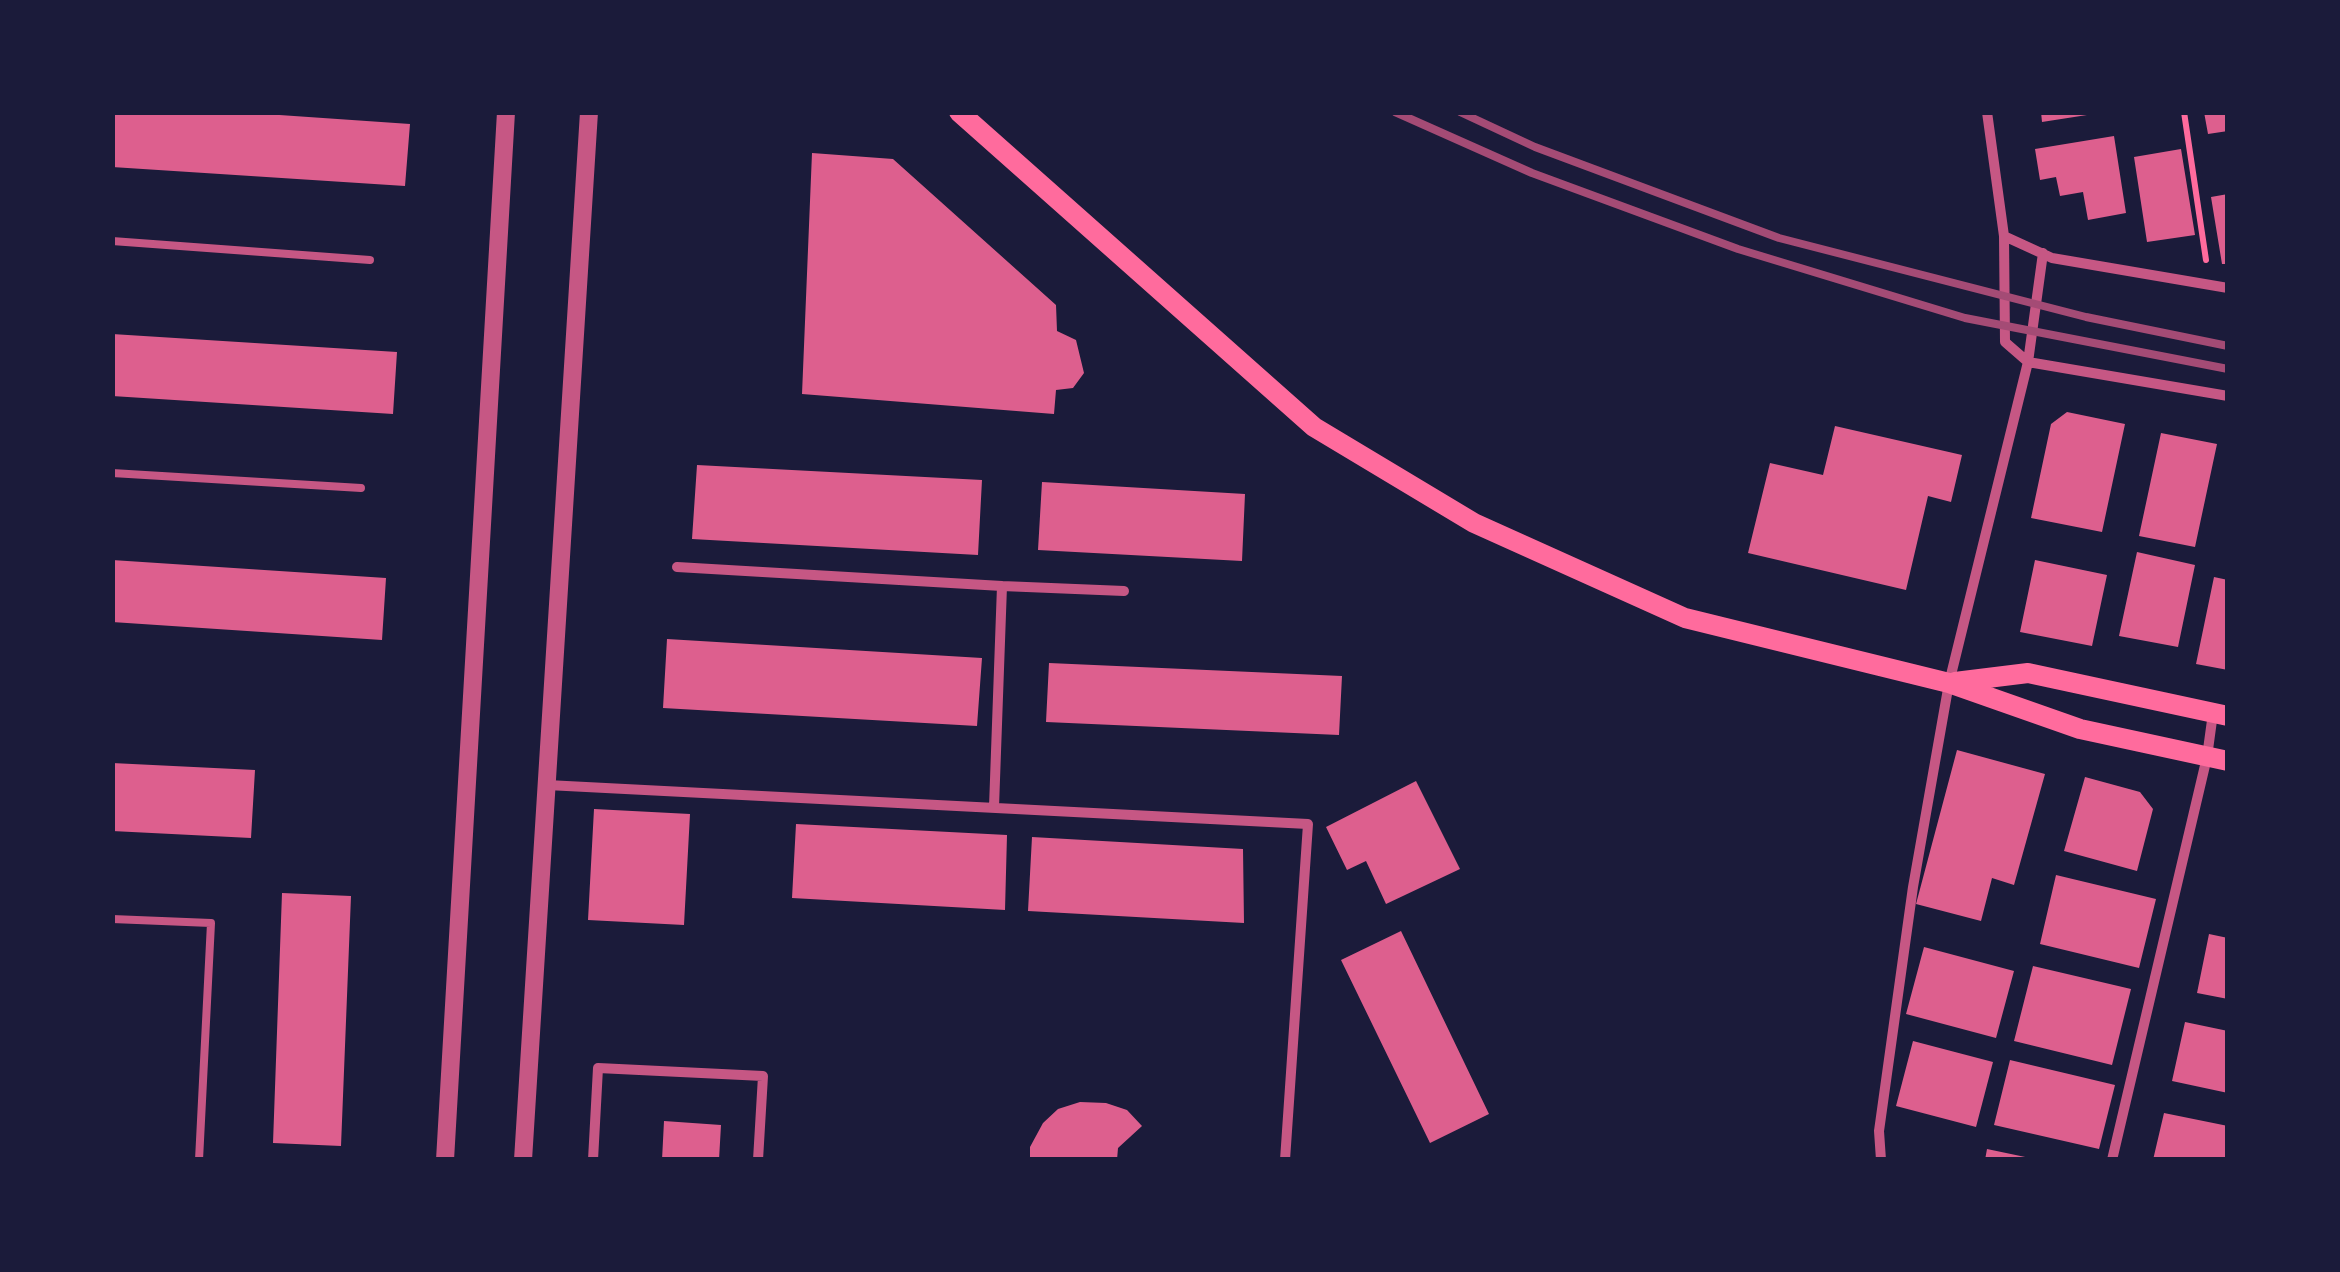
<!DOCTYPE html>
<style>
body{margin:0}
#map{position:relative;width:2340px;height:1272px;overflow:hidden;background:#1b1b3a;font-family:Lato,sans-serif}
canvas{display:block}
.frame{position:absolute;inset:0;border:115px solid #1b1b3a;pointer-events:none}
</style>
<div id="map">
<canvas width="2340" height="1272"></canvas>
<div class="frame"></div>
</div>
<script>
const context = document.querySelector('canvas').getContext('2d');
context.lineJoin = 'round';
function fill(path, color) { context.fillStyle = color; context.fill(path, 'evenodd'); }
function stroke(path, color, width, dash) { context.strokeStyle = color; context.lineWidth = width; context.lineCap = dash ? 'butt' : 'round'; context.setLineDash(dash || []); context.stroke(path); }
fill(new Path2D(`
 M112 112H236L410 124 405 186 112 167Z
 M2041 112H2087V115L2042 122Z
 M2204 112H2228V131L2208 134Z
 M2114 136 2126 213 2088 220 2083 192 2060 196 2056 177 2040 180 2035 149Z
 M2181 149 2195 235 2147 242 2134 157Z
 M812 153 893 159 1056 305 1057 331 1076 340 1084 373 1073 388 1056 390 1054 414 802 394Z
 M2228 194V264H2222L2211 197Z
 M112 334 397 352 393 414 112 396Z
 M2067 412 2125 424 2102 532 2031 518 2051 424Z
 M1835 426 1962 455 1951 502 1928 496 1906 590 1748 553 1770 463 1823 475Z
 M2161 433 2217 444 2195 547 2139 536Z
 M697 465 982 480 978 555 692 539Z
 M1042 482 1245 494 1242 561 1038 550Z
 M2137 552 2195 565 2178 647 2119 636Z
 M112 560 386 578 382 640 112 622Z
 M2035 560 2107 575 2092 646 2020 632Z
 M2214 577 2228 580V670L2196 664Z
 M667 639 982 658 977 726 663 708Z
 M1049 663 1342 676 1339 735 1046 722Z
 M1957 750 2045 774 2014 885 1992 878 1981 921 1916 904Z
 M112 763 255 770 251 838 112 831Z
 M2085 777 2140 792 2153 809 2137 871 2064 851Z
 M1416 781 1460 869 1386 904 1366 861 1347 870 1326 827Z
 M594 809 690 814 684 925 588 920Z
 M796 824 1007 835 1005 910 792 898Z
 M1032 837 1243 849 1244 923 1028 911Z
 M2056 875 2156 899 2139 968 2040 944Z
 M282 893 351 896 341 1146 273 1143Z
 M1401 931 1489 1114 1430 1143 1341 960Z
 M2209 934 2228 938V999L2197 993Z
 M1924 947 2014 971 1996 1038 1906 1014Z
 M2033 966 2131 989 2112 1065 2014 1041Z
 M2185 1022 2228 1031V1093L2172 1081Z
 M1913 1041 1993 1062 1976 1127 1896 1106Z
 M2010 1060 2115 1085 2099 1149 1994 1125Z
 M1080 1102 1106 1103 1127 1110 1142 1126 1118 1148 1117 1160H1030V1147L1043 1123 1058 1109Z
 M2164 1113 2228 1126V1160H2153Z
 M664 1121 721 1125 719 1160H662Z
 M1987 1149 2030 1158V1160H1985Z`), '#dd5f8e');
stroke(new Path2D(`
 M2184 112 2206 260`), '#ff6b9d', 6);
stroke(new Path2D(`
 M112 241 370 260
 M112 473 361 488
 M112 919 211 923 199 1160`), '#c65784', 8);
stroke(new Path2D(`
 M1987 112 2004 236 2052 258 2228 288
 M2004 236 2005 342 2028 362 2228 396
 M677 567 1002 586 994 807
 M1002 586 1124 591
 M547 785 1308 824 1285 1160
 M593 1160 598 1068 763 1076 758 1160
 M1881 1160 1879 1131 1913 887 1949 683 2028 362 2043 253
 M2112 1160 2207 757 2213 713`), '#c65784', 10);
stroke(new Path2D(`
 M445 1160 506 112
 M523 1160 589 112`), '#c65784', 18);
stroke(new Path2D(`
 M959 112 1314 427 1474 523 1685 618 1949 683 2080 729 2228 761
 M1955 682 2028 673 2228 716`), '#ff6b9d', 20);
stroke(new Path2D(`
 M1395 112 1532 173 1738 249 1965 318 2228 369
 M1460 112 1535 147 1779 238 2086 317 2228 346`), '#a44b75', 8);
</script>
